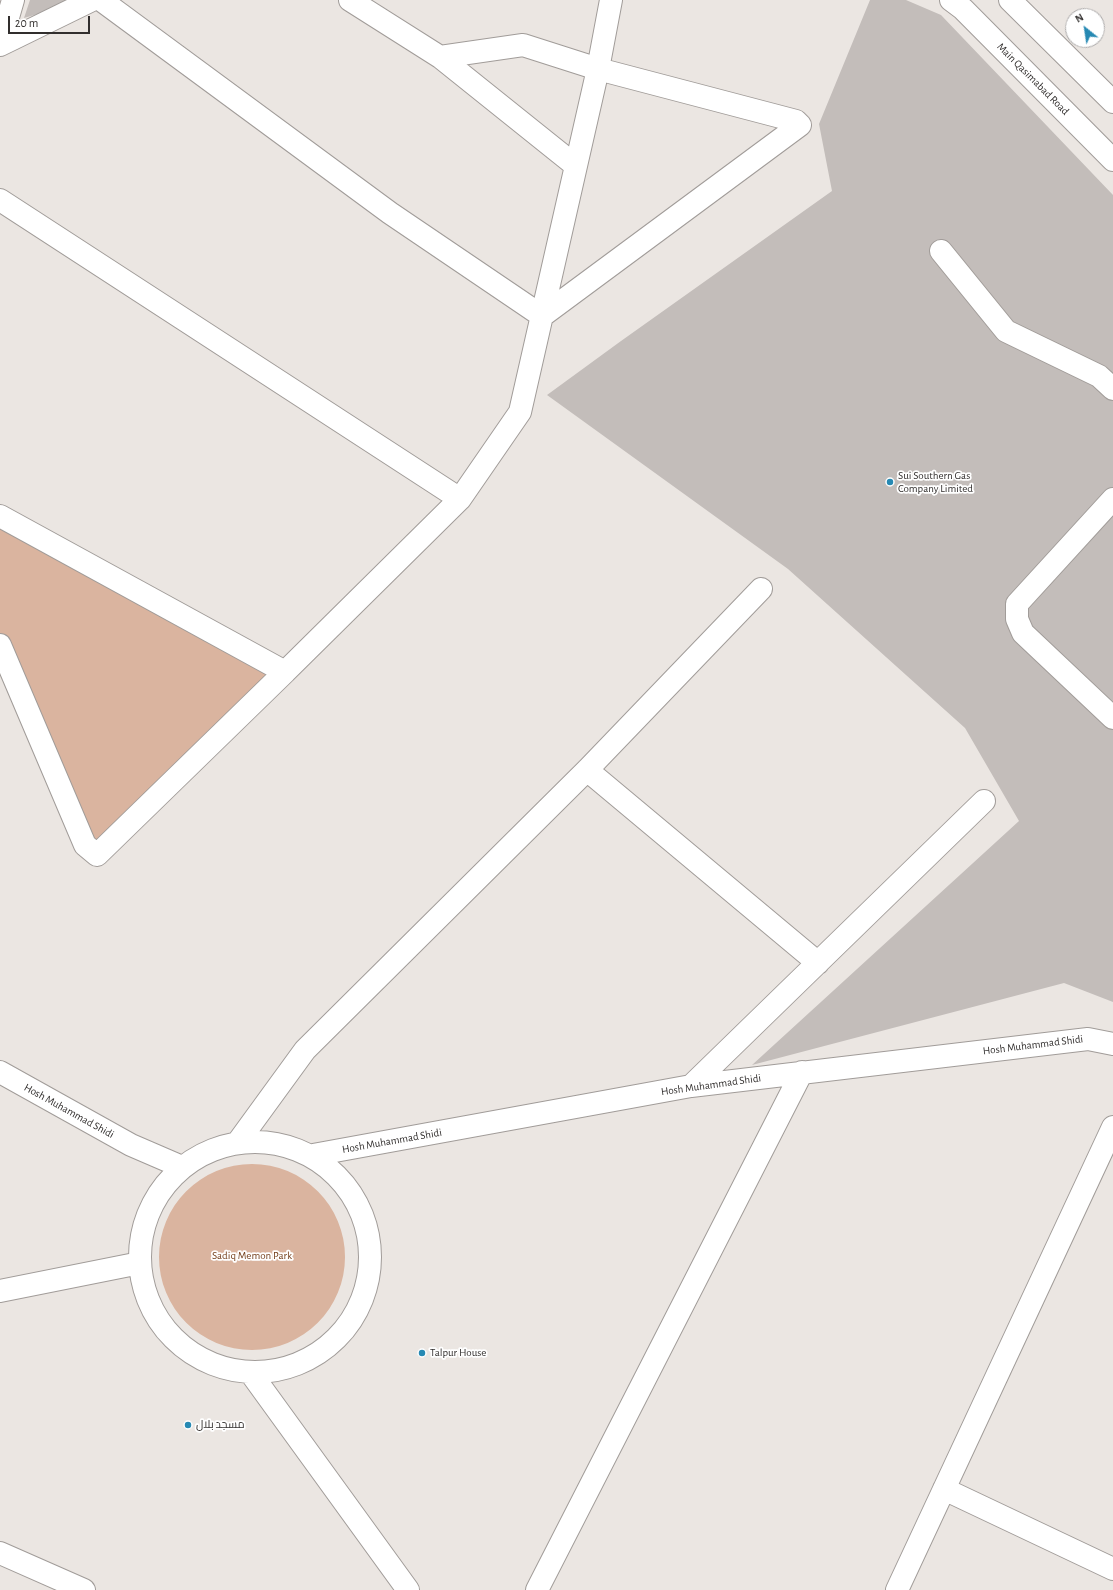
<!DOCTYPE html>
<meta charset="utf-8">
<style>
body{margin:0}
#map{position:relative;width:1113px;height:1590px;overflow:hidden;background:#ebe6e2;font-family:"Alegreya Sans",sans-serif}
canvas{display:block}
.north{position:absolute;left:1065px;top:8px;width:40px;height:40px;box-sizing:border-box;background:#fff;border:1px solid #adabab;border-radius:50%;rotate:330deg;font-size:11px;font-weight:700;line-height:16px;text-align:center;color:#312e2d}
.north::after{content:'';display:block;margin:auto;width:14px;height:18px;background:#2689b3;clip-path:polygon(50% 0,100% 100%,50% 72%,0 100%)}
.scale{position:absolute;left:8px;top:16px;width:82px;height:18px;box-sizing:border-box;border:2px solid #312e2d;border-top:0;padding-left:5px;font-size:12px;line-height:14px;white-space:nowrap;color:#312e2d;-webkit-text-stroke:3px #fff;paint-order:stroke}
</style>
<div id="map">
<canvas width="1113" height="1590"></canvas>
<div class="north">N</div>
<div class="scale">20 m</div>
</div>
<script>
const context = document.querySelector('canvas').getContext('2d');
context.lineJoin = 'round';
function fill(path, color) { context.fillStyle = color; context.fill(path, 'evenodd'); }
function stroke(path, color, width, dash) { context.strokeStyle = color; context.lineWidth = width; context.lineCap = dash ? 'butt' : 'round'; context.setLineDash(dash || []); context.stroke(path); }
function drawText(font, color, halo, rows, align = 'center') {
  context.font = font + ' "Alegreya Sans",Cairo,sans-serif'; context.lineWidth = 3.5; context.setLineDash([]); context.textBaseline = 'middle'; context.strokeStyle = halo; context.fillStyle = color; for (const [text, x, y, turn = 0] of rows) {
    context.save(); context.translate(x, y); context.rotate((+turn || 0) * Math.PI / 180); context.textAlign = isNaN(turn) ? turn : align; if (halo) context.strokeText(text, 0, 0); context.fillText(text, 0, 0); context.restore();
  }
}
fill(new Path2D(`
 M0 516 285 672 97 855 0 645Z
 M159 1257a93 93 0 1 1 186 0a93 93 0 1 1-186 0Z`), '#dab49f');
fill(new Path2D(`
 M30 0H86L24 18Z
 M870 0H906L941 15 1113 195V1002L1064 983 752 1065 1019 821 965 728 788 569 547 395 621 341 832 191 819 124Z`), '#c3bdba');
const minor = new Path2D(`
 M101 0 390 213 542 316 800 125 796 121 598 69 523 45 440 57 350 0
 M0 45 92 0
 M0 45 13 0
 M440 57 576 166
 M0 200 460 499
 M941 251 1006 331 1099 376 1113 389
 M1113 499 1017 604V619L1023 633 1113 718
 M0 516 285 672 460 499 520 412 598 69 611 0
 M0 645 85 845 97 855 285 672
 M587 770 818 963
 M0 1072 131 1145 182 1167
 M691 1086 984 801
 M238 1142 305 1050 587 770 761 589
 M140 1257a115 115 0 1 1 230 0a115 115 0 1 1-230 0Z
 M313 1155 691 1086 1088 1039 1113 1044
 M0 1291 140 1263
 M250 1372 408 1590
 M944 1489 1113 1569
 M0 1553 84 1590
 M537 1590 802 1072
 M897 1590 1113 1127`);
const secondary = new Path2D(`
 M951 0 963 9 1113 160
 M1010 0 1113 102`);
stroke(minor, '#a19c99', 24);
stroke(secondary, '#a19c99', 24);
stroke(minor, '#fff', 22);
stroke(secondary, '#fff', 22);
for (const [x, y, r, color] of [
 [890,482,4,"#2689b3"],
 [422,1353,4,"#2689b3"],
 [188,1425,4,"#2689b3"]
]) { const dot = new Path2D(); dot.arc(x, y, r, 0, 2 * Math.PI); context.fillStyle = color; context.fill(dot); stroke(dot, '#fff', 1.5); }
drawText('11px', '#312e2d', '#fff', [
 ["Main Qasimabad Road",1033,79,45],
 ["Hosh Muhammad Shidi",1033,1045,-7],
 ["Hosh Muhammad Shidi",711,1085,-8],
 ["Hosh Muhammad Shidi",69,1111,29],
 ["Hosh Muhammad Shidi",392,1141,-10]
]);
drawText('11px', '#312e2d', '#fff', [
 ["Sui Southern Gas",898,476],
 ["Company Limited",898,489],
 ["Talpur House",430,1353],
 ["مسجد بلال",196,1425]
], 'left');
drawText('11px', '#733e1a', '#fff', [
 ["Sadiq Memon Park",252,1256]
]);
</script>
